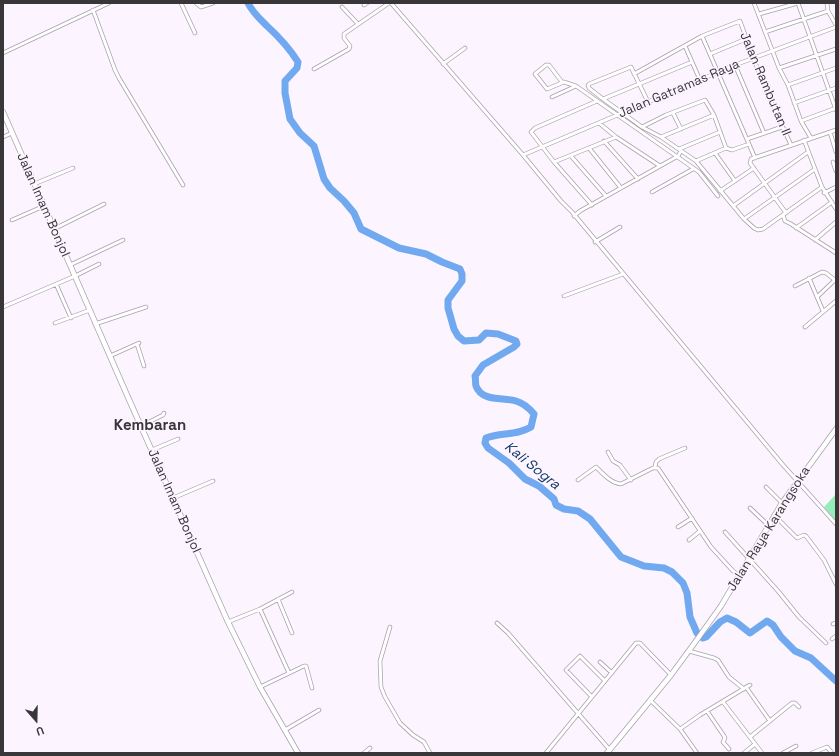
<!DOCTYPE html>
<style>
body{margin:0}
#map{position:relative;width:839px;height:756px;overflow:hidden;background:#fcf4fe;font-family:"Space Grotesk",sans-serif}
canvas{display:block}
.frame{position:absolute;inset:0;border:4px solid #393639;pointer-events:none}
.north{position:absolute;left:16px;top:700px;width:40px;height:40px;-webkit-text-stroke:3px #fcf4fe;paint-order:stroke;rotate:160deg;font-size:11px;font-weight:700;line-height:16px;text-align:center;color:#393639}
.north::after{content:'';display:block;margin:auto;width:14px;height:18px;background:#393639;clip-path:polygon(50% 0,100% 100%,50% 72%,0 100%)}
</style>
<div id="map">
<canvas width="839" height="756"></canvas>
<div class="frame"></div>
<div class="north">U</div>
</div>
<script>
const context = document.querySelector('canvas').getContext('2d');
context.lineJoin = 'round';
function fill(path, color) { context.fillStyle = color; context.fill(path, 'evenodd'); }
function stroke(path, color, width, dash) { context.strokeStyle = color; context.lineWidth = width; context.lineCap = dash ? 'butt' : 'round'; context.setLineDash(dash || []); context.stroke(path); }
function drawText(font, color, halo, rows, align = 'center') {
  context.font = font + ' "Space Grotesk",sans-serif'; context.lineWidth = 3; context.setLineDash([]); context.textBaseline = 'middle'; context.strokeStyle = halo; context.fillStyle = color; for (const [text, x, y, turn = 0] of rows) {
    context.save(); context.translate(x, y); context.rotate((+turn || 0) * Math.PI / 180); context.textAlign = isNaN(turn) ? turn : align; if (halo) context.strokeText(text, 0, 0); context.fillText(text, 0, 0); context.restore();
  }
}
fill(new Path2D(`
 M836 494V522L824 507Z`), '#95edba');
stroke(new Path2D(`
 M248 3C253 13 259 18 266 25 278 36 290 49 298 62L297 68 285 81V93L290 119 300 133 314 146 324 179 330 188 344 201 354 213 361 229 399 248 426 254 442 262 460 269 462 274V281L448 300V308L454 329 458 336 464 341 479 340 486 333 498 334 516 341 517 344 514 347 483 365 475 376C476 379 475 383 476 386 482 402 503 397 516 401 523 403 529 408 534 414L531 427C516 436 501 432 486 438L485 443 488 448 509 463 525 479 539 486 554 499 556 505 564 509 578 511 590 519 621 557 644 566 664 568 672 572 683 583 687 593 690 617 697 633 703 638 706 637 720 622 727 618 736 622 750 633 767 621 773 625 781 637 795 651 811 658 836 681`), '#70a9f0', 7);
const minor = new Path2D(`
 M181 3 195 33
 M196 3 201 7 213 3
 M391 3 523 155 561 201 572 212 783 465 836 524
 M754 3 779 68 788 85 801 121 811 138
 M798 3 836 110
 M827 3 828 11 836 25
 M364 5 367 3
 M342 7 358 24
 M93 10 115 70 119 78 183 185
 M759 14 798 3
 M765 32 828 11
 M702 36 755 158
 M685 46 700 80
 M3 53 109 3
 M710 54 746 39
 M443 64 465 48
 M735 65 764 133
 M779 68 836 49
 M314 69 349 49 350 46 344 38V34L389 3
 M634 74 702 36 740 21 762 81 791 145
 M562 82 549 65H546L535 74 547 89 564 82 576 86 699 172 718 196
 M788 85 836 68
 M552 97 576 86
 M603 99 692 62
 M648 102 631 67 589 84 588 85 589 88 603 99 642 127 661 137 696 161 744 219 754 228 758 230 763 229 822 187
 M794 103 836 88
 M673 113 681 129
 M801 121 836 108
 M599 123 616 137 660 166
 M642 127 666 115 705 100 714 115 726 148 696 161
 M830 132 836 152
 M3 137 12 133
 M661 137 714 115
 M747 139 782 127
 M804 140 822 187 836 209
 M604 141 638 179
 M589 148 621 188
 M726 148 732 150 749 144
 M679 149 720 132
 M715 153 735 181
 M523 155 735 65 836 27
 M571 156 606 196
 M554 162 616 137
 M833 162 836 171
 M34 184 73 168
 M720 191 754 168
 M652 192 693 169
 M824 193 836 187
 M592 205 554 162 531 132 535 128 597 101
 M733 206 808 152
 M786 213 750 163 751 159 836 130
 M783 215 785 221 791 224 836 253
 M574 216 580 211 678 156 681 151
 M744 219 815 169
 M12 220 44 206
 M796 228 832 202
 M54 229 104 204
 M815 240 836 222
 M595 242 620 227
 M70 265 123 240
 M809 278 823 311
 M56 284 71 318
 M795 286 822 272 826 273 835 280
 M564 296 623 274
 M817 297 836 279
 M3 307 75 276 99 264
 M55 323 90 310
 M95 324 146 307
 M805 327 836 301
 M137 344 144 366
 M110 356 139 343
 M141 426 163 415 164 413
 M152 450 178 439
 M608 452 613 461 620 465 631 480
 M655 467 656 462 659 459 685 448
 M578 480 596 467C603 474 611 483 621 484L653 468H658L711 547 733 571 739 575
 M766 487 782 503
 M173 498 213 481
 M750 508 768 525
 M774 515 797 538 804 535 806 536 824 560 836 584
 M678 527 692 518
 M725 532 778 591 799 617 826 643
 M689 540 700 531
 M278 599 292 633
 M260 609 292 592
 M228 622 260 609 289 673
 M497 623 508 633 610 750
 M833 624 836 623
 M390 627 380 661 381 687 385 697 400 723 413 735 424 742 430 753
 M832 639 836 636
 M689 651 714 658 718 660 729 677 744 689
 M600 662 612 673
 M260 687 304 666H306L312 688
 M746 687 770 721
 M592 697 566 670 580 656 605 681
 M650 700 680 729 697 753
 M723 702 762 753
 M707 711 724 736 725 738 723 742 729 749
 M680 729 700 715 750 685
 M285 730 319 710
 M750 737 792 703H795L799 707
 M364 753 370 748
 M546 753 636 643H640L671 675
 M744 753 755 744
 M783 753 796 746
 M812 753 827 747 832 753`);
const secondary = new Path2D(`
 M3 112 127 395 228 622 260 687 298 753
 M607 753 671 675 696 641 721 606 782 503 836 429`);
stroke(minor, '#a8a1aa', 4.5);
stroke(secondary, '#a8a1aa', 6);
stroke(minor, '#fff', 3);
stroke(secondary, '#fff', 4.5);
drawText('13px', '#393639', '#fcf4fe', [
 ["Jalan Rambutan II",765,84,67],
 ["Jalan Gatramas Raya",679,89,-23],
 ["Jalan Imam Bonjol",43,205,66],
 ["Jalan Imam Bonjol",174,501,66],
 ["Jalan Raya Karangsoka",769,529,-58]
]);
drawText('italic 14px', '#103763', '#fcf4fe', [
 ["Kali Sogra",532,466,39]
]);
drawText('bold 15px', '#393639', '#fcf4fe', [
 ["Kembaran",150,426]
]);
</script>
